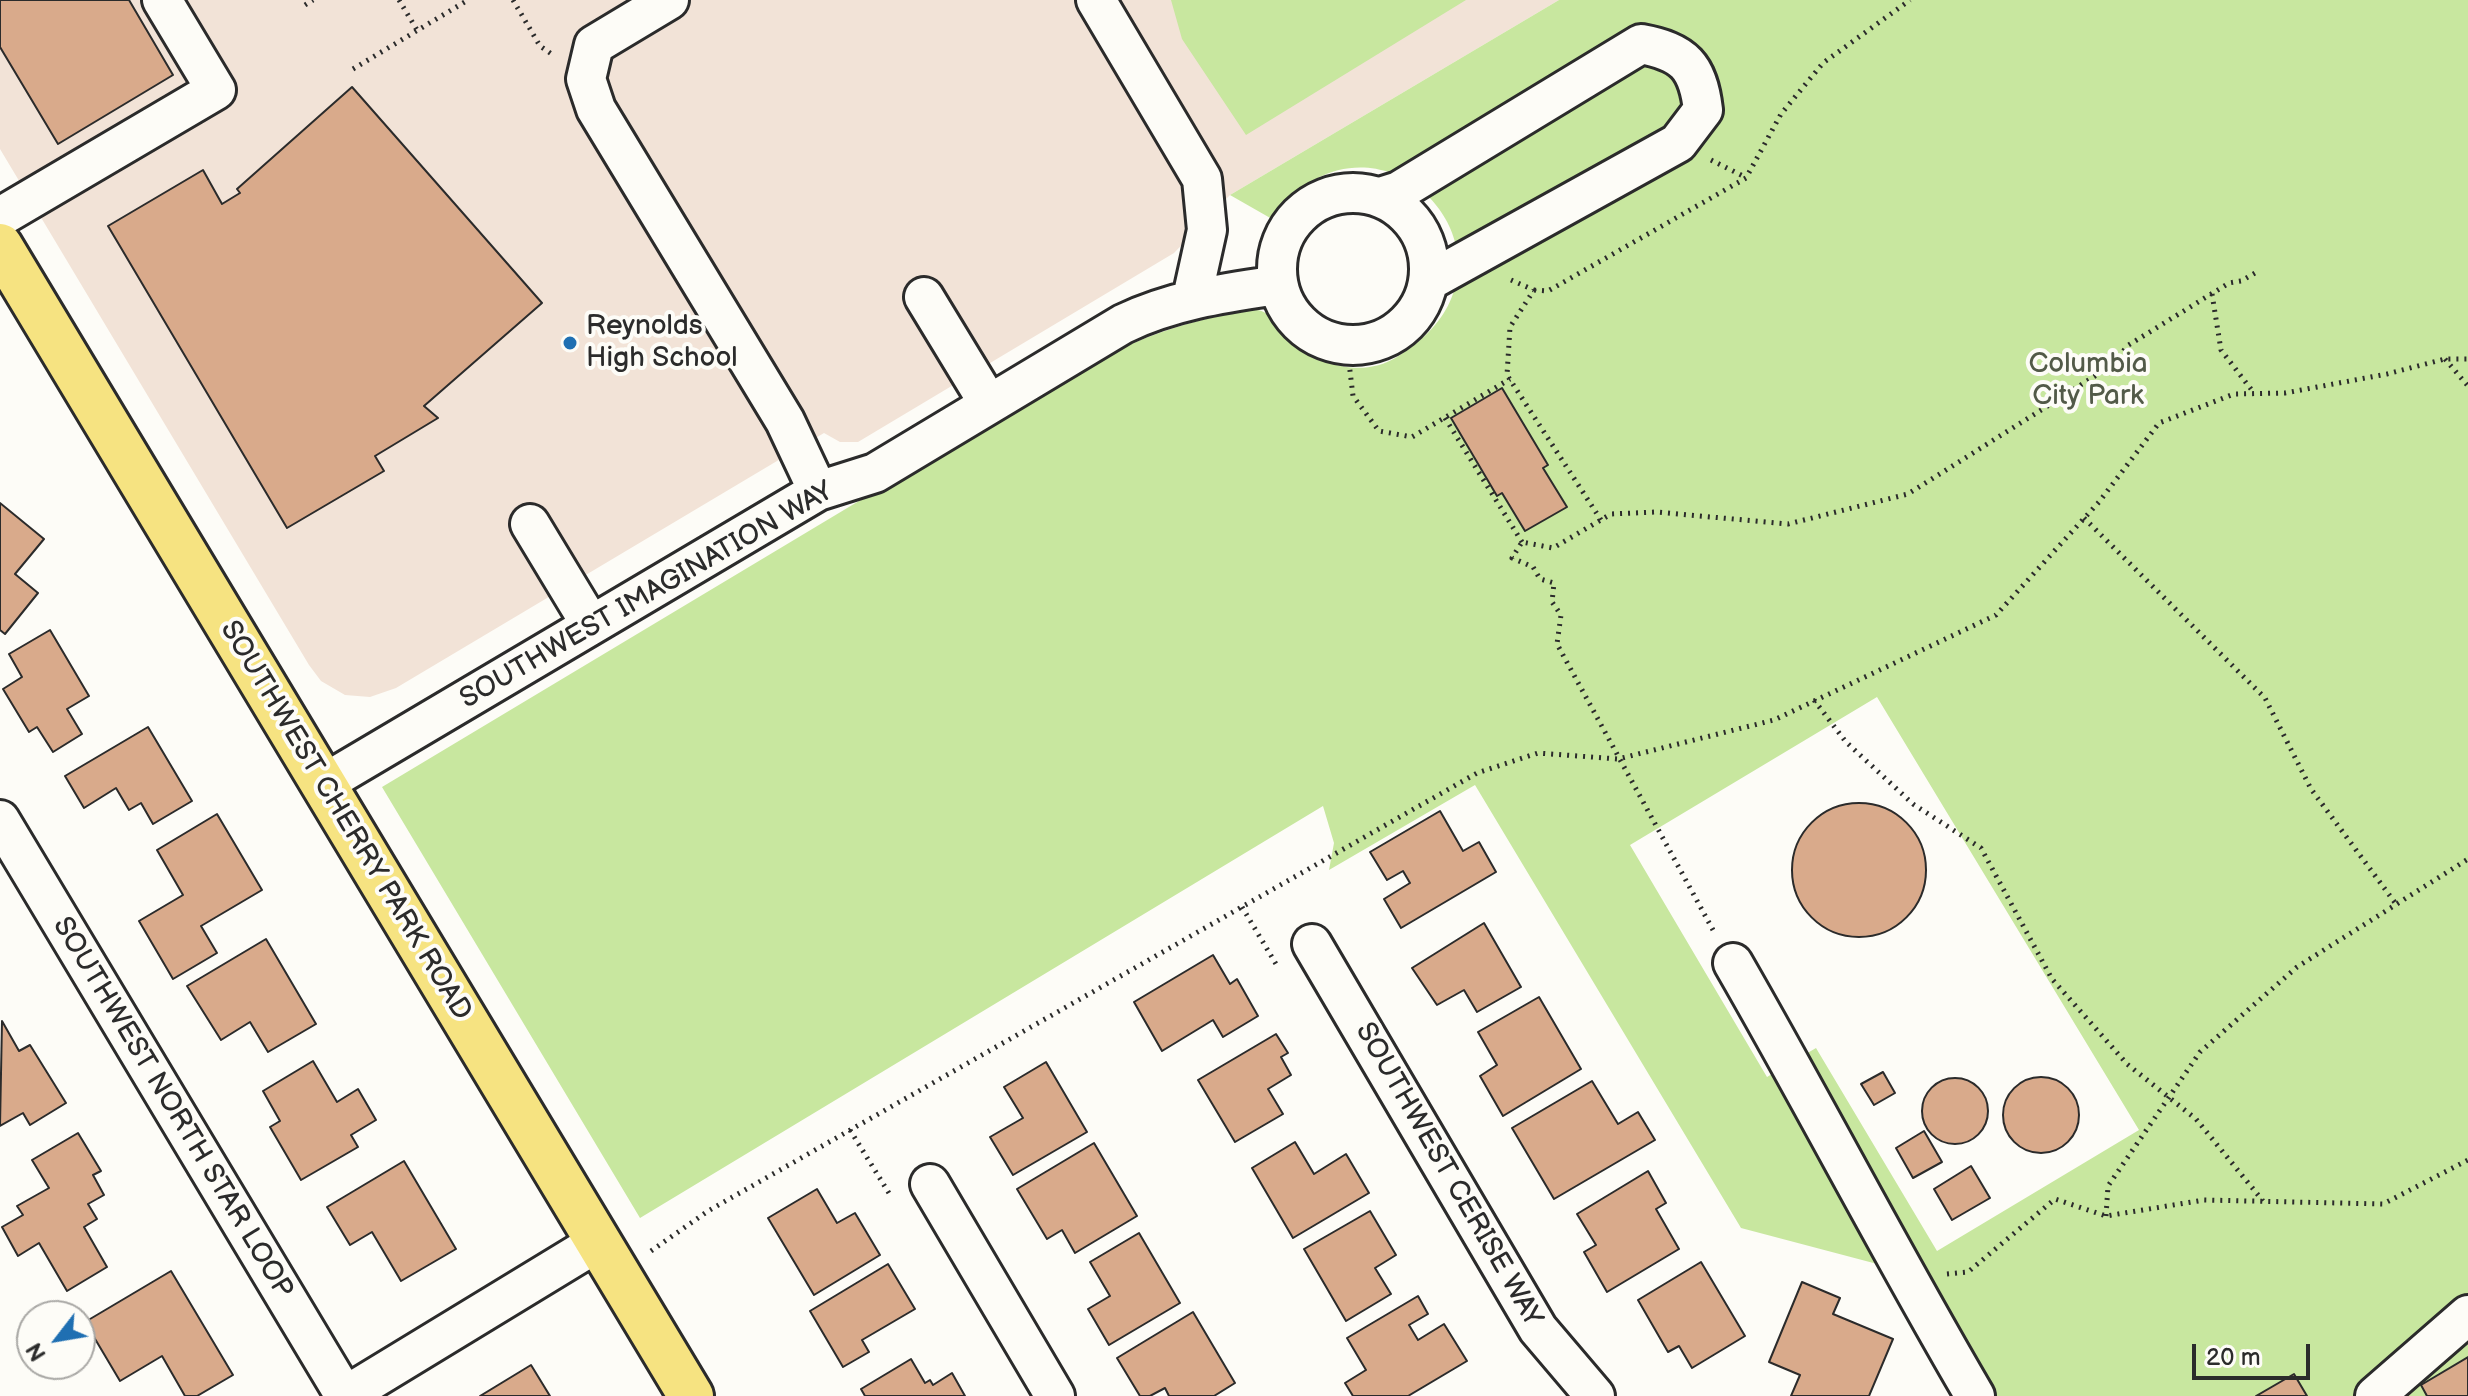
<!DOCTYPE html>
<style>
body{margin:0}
#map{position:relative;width:2468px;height:1396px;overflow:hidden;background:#fdfcf7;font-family:"Balsamiq Sans",sans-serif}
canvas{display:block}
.north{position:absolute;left:16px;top:1300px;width:80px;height:80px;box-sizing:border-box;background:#fdfcf7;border:2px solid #a9a8a5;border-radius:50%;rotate:239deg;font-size:22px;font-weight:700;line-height:32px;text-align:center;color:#2b2b2b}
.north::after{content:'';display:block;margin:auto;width:28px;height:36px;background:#1f6fb2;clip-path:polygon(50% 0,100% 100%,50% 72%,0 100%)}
.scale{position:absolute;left:2192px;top:1344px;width:118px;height:36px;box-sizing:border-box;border:4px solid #2b2b2b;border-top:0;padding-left:10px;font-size:24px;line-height:28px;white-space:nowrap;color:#2b2b2b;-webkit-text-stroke:6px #fdfcf7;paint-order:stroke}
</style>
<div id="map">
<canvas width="2468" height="1396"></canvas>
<div class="north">N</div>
<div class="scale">20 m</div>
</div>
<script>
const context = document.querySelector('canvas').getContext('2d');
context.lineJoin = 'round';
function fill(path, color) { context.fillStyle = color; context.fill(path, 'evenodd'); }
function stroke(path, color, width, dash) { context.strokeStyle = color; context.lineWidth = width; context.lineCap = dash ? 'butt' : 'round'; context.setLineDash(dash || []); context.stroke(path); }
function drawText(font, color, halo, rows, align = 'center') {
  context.font = font + ' "Balsamiq Sans",sans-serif'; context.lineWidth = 8; context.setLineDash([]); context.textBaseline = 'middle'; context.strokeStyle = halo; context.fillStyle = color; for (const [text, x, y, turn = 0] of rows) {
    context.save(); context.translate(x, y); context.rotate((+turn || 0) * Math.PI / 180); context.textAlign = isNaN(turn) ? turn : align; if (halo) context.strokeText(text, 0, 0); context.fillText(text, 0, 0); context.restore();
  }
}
fill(new Path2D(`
 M0 0H1559L1230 195 1174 253 858 442H840L824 433 396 688 370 697 345 695 321 681 309 665 0 149Z`), '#f2e3d7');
fill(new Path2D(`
 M1171 0H1466L1246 135 1182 39Z
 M1559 0H2468V1396H1960L1881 1265 1741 1228 1475 785 1329 870 1334 843 1323 806 640 1218 382 787 1084 366C1130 343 1175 324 1226 315 1235 314 1246 310 1256 310 1271 311 1278 327 1287 337 1315 365 1362 379 1397 357 1552 264 1376 77 1272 219L1230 195ZM1877 697 2139 1130 1937 1251 1816 1048 1767 1077 1630 845Z`), '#c8e79f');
const building = new Path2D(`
 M0 0H129L173 75 58 144 0 47Z
 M352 87 542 303 424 406 438 418 375 456 384 471 287 528 108 226 203 170 222 204 240 193 237 189Z
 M1502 388 1548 465 1543 468 1567 507 1525 531 1502 493 1497 496 1451 418Z
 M0 503 44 539 15 574 38 593 5 634 0 630Z
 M50 630 89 696 67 709 82 734 53 752 37 727 29 732 3 689 22 677 9 654Z
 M148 727 192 801 153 824 141 803 129 810 116 788 84 808 65 776Z
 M1792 870a67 67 0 1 1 134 0a67 67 0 1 1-134 0Z
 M1440 811 1463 851 1479 842 1496 872 1401 928 1384 899 1410 883 1403 871 1387 880 1370 852Z
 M217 814 262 890 201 926 217 953 173 979 139 921 183 895 157 850Z
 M1484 923 1521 987 1477 1012 1464 990 1437 1005 1412 968Z
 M266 939 316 1024 268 1052 250 1022 221 1040 187 986Z
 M1213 955 1230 984 1237 979 1258 1016 1223 1037 1213 1020 1162 1051 1134 1002Z
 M1539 997 1581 1069 1503 1116 1480 1076 1497 1065 1478 1032Z
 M2 1021 19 1051 30 1045 66 1103 30 1125 23 1113 0 1126Z
 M1276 1034 1288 1053 1281 1057 1291 1075 1268 1089 1283 1114 1235 1142 1198 1080Z
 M313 1061 337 1102 358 1089 376 1120 351 1135 358 1147 301 1180 270 1127 280 1121 263 1091Z
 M1046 1062 1087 1132 1013 1175 990 1137 1023 1118 1004 1087Z
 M1883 1072 1895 1093 1874 1105 1861 1084Z
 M2003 1115a38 38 0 1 1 76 0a38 38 0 1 1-76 0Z
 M1922 1111a33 33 0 1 1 66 0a33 33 0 1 1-66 0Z
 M1592 1081 1618 1124 1638 1112 1655 1140 1554 1199 1512 1128Z
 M1924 1131 1942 1162 1913 1178 1896 1148Z
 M78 1133 101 1171 93 1175 104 1195 88 1204 97 1219 84 1227 107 1267 67 1291 39 1243 18 1256 2 1227 23 1215 17 1206 49 1188 32 1160Z
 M1295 1142 1314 1174 1346 1154 1369 1193 1293 1238 1252 1168Z
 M1094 1143 1137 1216 1075 1253 1062 1230 1047 1239 1017 1189Z
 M404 1161 456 1249 401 1281 372 1232 350 1245 327 1207Z
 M1971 1166 1990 1198 1952 1220 1934 1189Z
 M1648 1171 1666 1203 1656 1209 1679 1249 1607 1292 1584 1252 1596 1245 1577 1214Z
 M817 1189 837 1223 855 1213 880 1255 814 1295 768 1218Z
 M1370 1211 1396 1255 1375 1268 1391 1294 1346 1321 1304 1249Z
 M1139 1233 1180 1303 1109 1345 1088 1309 1110 1296 1090 1262Z
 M1701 1262 1745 1336 1692 1368 1679 1346 1668 1352 1638 1300Z
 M888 1264 915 1309 862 1340 869 1352 843 1367 810 1311Z
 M171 1271 233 1375 197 1396H185L162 1356 120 1381 85 1322Z
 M1802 1282 1840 1298 1833 1314 1893 1339 1869 1396H1791L1800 1375 1769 1362Z
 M1418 1296 1428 1314 1409 1325 1418 1340 1444 1324 1467 1361 1408 1396H1353L1345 1383 1366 1370 1347 1338Z
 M1193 1312 1235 1383 1214 1396H1169L1165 1388 1150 1396H1140L1117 1358Z
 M2468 1357V1396H2427L2421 1385Z
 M911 1359 925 1383 930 1380 933 1385 952 1373 965 1396H865L861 1389Z
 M531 1365 550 1396H480Z
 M2294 1374 2307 1396H2256Z`);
fill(building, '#d9aa8b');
stroke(building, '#2b2b2b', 2);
const minor = new Path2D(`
 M669 0 594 45 586 79 596 109 785 421 818 491
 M1096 0 1202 179 1207 230 1192 298
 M1277 269a76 76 0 1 1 152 0a76 76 0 1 1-152 0Z
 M1380 197 1399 191 1641 44C1684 52 1698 66 1703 110L1678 143 1429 281
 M0 217 216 90 162 0
 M924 297 989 404
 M530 524 591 625
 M323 784 818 491 875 473 1123 324C1173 300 1224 293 1278 285
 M0 820 345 1396
 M1312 944 1538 1329 1595 1396
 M1733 963C1816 1107 1891 1253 1975 1396
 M930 1184 1055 1396
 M345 1396 598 1242
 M2375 1396 2468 1315`);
const major = new Path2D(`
 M0 246 691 1396`);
stroke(minor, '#2b2b2b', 44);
stroke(major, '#2b2b2b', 50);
stroke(new Path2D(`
 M399 0 417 30
 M513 0 540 46 553 55
 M305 5 313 0
 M353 69 468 0
 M1711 160 1745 177
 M1511 280 1534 290 1510 327 1507 375 1601 520
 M1534 290 1548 291 1746 178 1781 114 1823 63 1910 0
 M2212 294 2221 350 2254 393
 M1347 346 1353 396 1379 431 1412 437 1510 379
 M2445 359 2468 386
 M1445 418 1522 542
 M2084 518 2265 698 2311 789 2396 904
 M1814 700 1846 742 1913 804 1981 848 2052 979 2127 1064 2196 1119 2263 1201
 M1242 907 1276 964
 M1713 930 1557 644 1561 615 1552 602 1554 583 1540 579 1533 567 1512 558 1522 542 1553 548 1611 514 1656 512 1788 524 1908 494 2114 364 2127 346 2229 283 2241 281 2255 273
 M850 1130 892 1198
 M2106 1216 2108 1186 2200 1052 2297 967 2468 859
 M651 1251 708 1211 1477 773 1538 753 1618 759 1774 720 1996 615 2099 502 2159 423 2234 394 2285 393 2387 374 2445 359H2468
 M1947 1274 1968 1272 2055 1199 2106 1216 2204 1200 2383 1204 2468 1160`), '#2b2b2b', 5, [2, 6]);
stroke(minor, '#fdfcf7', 38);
stroke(major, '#f6e381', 44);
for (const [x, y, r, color] of [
 [570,343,8,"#1f6fb2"]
]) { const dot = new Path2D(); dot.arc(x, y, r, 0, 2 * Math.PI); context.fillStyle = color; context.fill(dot); stroke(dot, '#fdfcf7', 3); }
drawText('28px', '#2b2b2b', '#fdfcf7', [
 ["Reynolds",586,327],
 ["High School",586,359]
], 'left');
drawText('28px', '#525a48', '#fdfcf7', [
 ["Columbia",2088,365],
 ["City Park",2088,397]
]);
drawText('28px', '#2b2b2b', '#fdfcf7', [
 ["SOUTHWEST IMAGINATION WAY",647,596,-30],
 ["SOUTHWEST CHERRY PARK ROAD",345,821,59],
 ["SOUTHWEST NORTH STAR LOOP",172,1108,59],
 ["SOUTHWEST CERISE WAY",1448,1175,60]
]);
</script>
